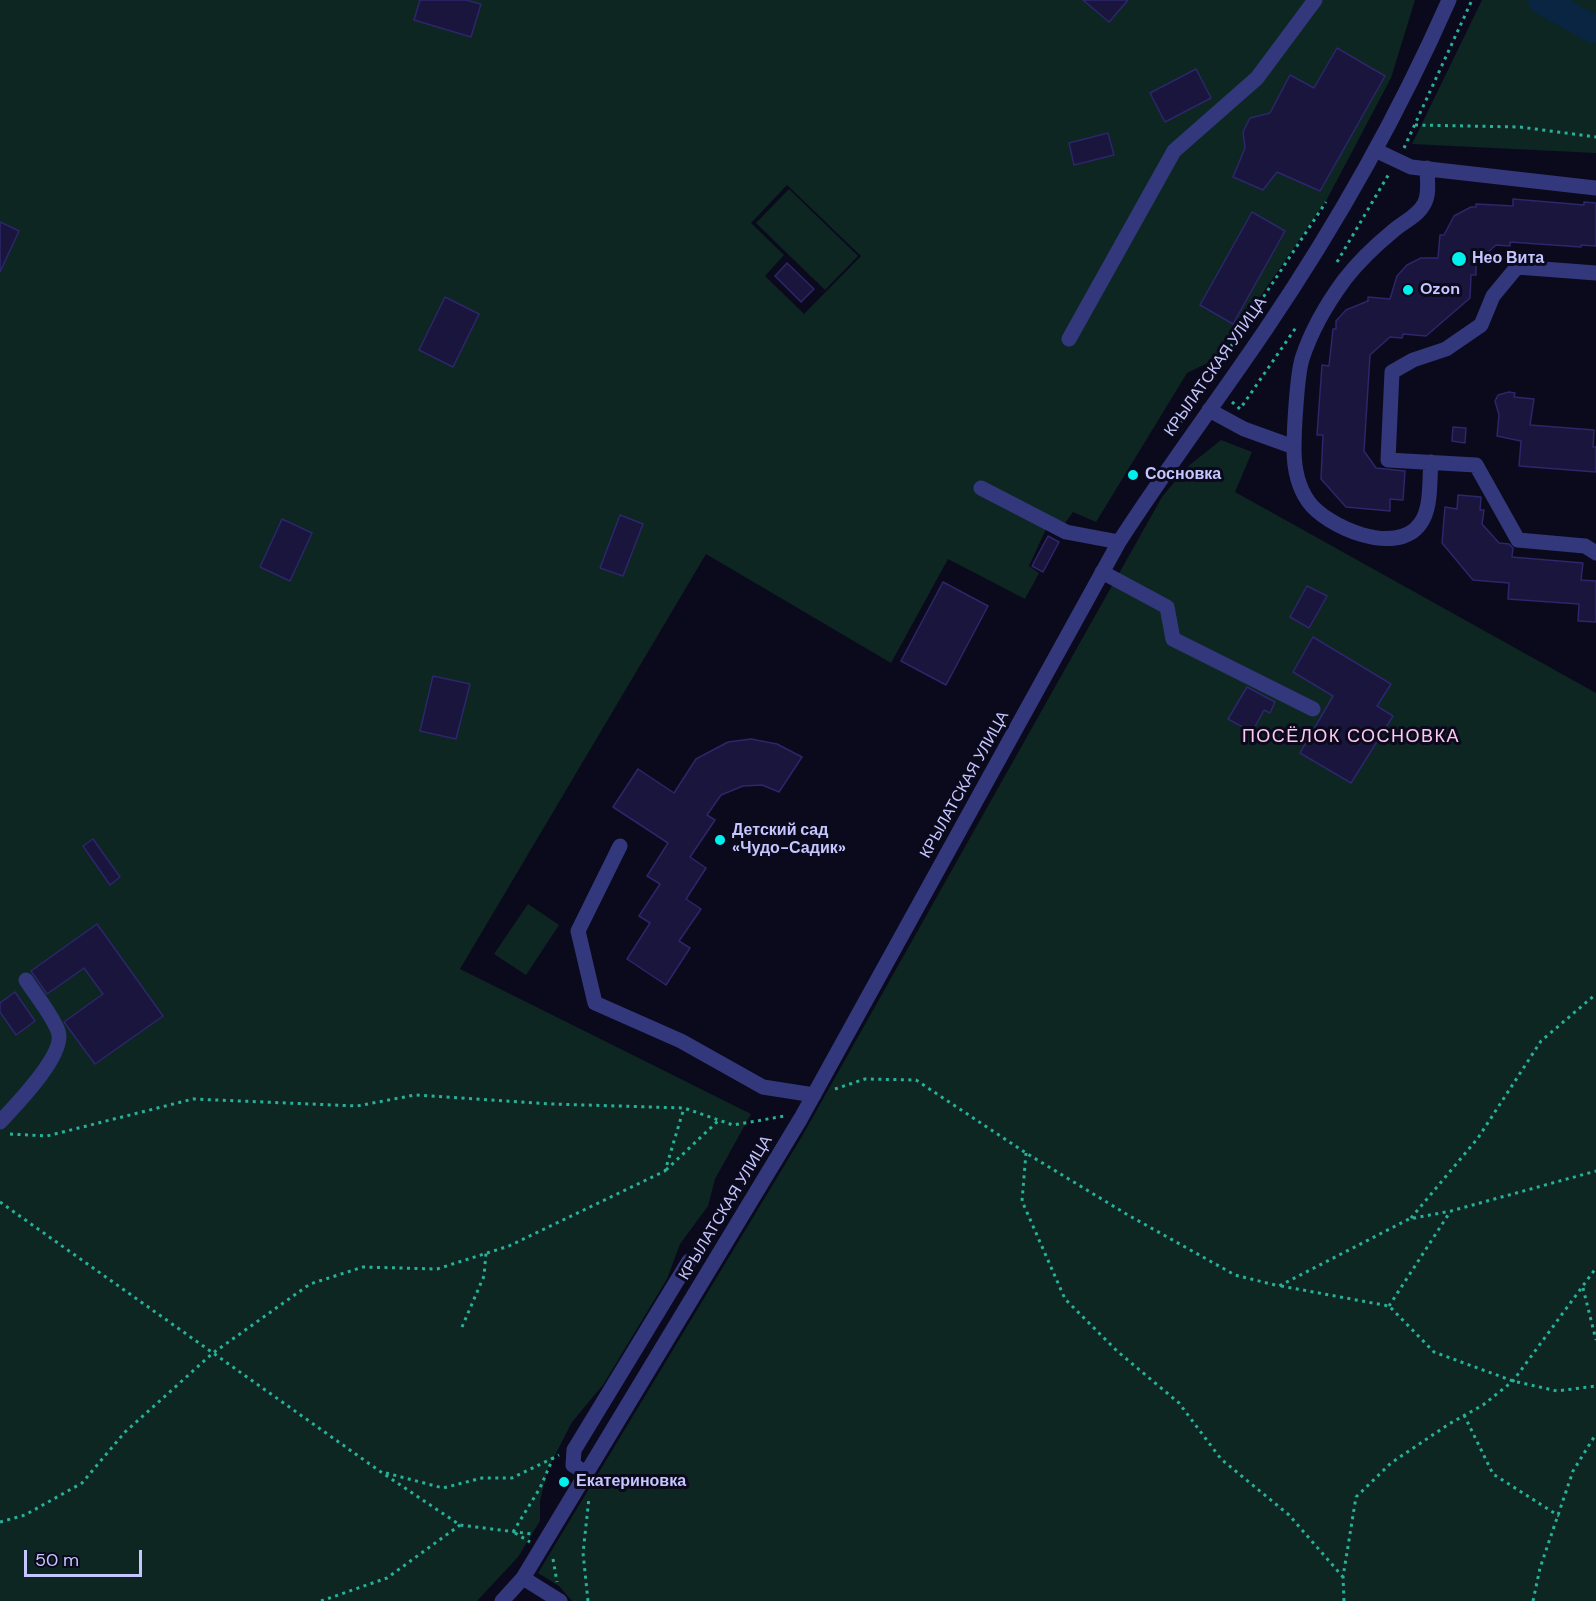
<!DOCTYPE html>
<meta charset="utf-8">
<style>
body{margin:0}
#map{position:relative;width:1596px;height:1601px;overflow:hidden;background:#0b0a1c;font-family:"DM Sans",sans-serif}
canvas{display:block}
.scale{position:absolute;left:24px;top:1550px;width:118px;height:27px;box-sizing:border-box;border:3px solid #c5c5ff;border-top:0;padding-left:8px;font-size:18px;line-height:21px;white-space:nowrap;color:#c5c5ff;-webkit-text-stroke:4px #0b0a1c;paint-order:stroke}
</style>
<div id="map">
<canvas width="1596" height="1601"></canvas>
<div class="scale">50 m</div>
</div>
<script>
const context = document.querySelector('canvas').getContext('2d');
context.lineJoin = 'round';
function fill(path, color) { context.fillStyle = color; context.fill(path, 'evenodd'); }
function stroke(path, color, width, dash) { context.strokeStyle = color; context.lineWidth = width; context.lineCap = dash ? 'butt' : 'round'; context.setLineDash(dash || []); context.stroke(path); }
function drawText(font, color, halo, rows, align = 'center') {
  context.font = font + ' "DM Sans",sans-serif'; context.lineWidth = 6; context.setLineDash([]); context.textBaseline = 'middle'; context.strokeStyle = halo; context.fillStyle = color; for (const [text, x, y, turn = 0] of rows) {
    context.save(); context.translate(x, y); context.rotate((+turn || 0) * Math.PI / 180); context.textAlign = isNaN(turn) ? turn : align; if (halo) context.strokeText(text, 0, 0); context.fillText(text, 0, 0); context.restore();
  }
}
fill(new Path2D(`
 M0 0H1415L1391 78 1326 201 1218 358 1187 373 1096 522 1073 512 1063 526 1047 527 1029 566 1039 573 1025 599 948 559 891 663 706 554 460 969 751 1114 715 1179 708 1206 680 1244 667 1279 603 1385 572 1422 548 1469 540 1501V1521L518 1557 477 1601H0ZM787 185 861 256 804 314 765 276 784 255 751 223Z
 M1482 0H1596V153L1412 144Z
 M789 189 858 256 825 290 756 223Z
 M1221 440 1252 452 1235 492 1596 693V1601H572L559 1586 538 1573 801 1138 1162 497 1186 468Z
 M528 904 559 925 526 975 494 954Z`), '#0d2622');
stroke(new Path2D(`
 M1542 0 1593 29`), '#092541', 28);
const building = new Path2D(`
 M420 0H466L481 4 471 37 414 20Z
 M1083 0H1128L1109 22Z
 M1337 48 1385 76 1320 191 1277 172 1263 190 1233 177 1245 148 1243 132 1250 118 1270 113 1290 75 1314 88Z
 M1196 69 1211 98 1165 122 1150 93Z
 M1108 133 1114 155 1074 165 1069 143Z
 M1513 199 1584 205V202L1596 203V246L1581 245V247L1510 242V246L1496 245 1476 262V275H1471L1470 298 1426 336 1403 334 1402 338 1390 337 1370 355 1364 451 1376 468 1405 471 1403 500 1390 499V511L1346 507 1321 479 1323 435H1317L1322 365 1329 366 1333 329H1336V321L1346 310 1368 301V297L1390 299 1397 276 1407 265 1421 258H1438L1440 235H1444L1454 216 1471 207H1476V204L1513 206Z
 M1252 212 1285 231 1233 324 1200 305Z
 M0 222 19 231 0 272Z
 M787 263 814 289 801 302 775 276Z
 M445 297 479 314 453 367 419 350Z
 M1509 392 1515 393 1514 397 1534 399 1530 425 1594 430 1593 447H1596V472L1519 466 1521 441 1497 436 1499 415 1495 401 1498 395Z
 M1453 427 1466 428 1465 443 1452 441Z
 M1458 495 1481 497 1480 510H1484L1482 524 1499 543 1509 544 1513 548 1512 557 1583 563 1581 580 1596 581V622L1578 621 1579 604 1508 599 1509 583 1473 580 1442 543 1445 507 1457 509Z
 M620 515 643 524 623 576 600 568Z
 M282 519 312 533 290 581 260 567Z
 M1048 536 1059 542 1043 572 1032 566Z
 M943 582 988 606 946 685 901 661Z
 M1307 586 1327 596 1309 628 1290 617Z
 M1313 637 1391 684 1377 706 1393 716 1351 783 1300 753 1333 696 1293 672Z
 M433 676 470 684 456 739 420 731Z
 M1247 687 1275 702 1270 713 1264 710 1252 732 1228 719Z
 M751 739 777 744 802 757 779 792 762 785 743 786 721 795 707 815 715 820 690 857 706 868 686 899 701 909 679 941 690 948 666 985 627 959 650 923 639 916 660 884 647 876 668 843 613 807 638 769 674 793 696 759 728 742Z
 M93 839 120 877 110 885 83 846Z
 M97 924 163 1016 95 1064 64 1022 103 994 84 968 47 994 31 971Z
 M15 992 35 1021 16 1035 0 1012V1003Z`);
fill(building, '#19153d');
stroke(building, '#2c266b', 1.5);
stroke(new Path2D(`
 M1415 125 1520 127 1596 137
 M1404 148 1472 0
 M1337 262 1390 172
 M1232 402 1240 409 1297 326
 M1181 422 1326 202
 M835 1089 865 1079 916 1080 1026 1153 1128 1215 1235 1275 1279 1286 1409 1219 1451 1211 1596 1171
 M10 1134 47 1136 193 1099 357 1106 415 1095 552 1104 684 1108 733 1125 785 1116
 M1026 1153 1022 1201 1065 1299 1117 1351 1179 1403 1221 1459 1289 1515 1343 1577
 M666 1170 719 1120
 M0 1202 381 1472 460 1525 532 1534
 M1411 1218 1478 1138 1541 1041 1596 994
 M1281 1286 1389 1306 1434 1352 1513 1381 1557 1391 1596 1386
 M1583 1288 1596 1340
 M1389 1306 1450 1212
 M462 1327 484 1276 486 1253
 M1464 1415 1493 1474 1559 1516
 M386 1473 443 1488 482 1478H512L553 1458
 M0 1522 25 1515 82 1483 125 1432 213 1353 310 1284 363 1267 437 1269 509 1246 665 1171 684 1108
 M513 1532 540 1488 553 1458 559 1455
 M515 1533 530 1542
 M553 1559 557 1582
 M321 1601 387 1578 460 1525
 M588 1601 583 1553 589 1498
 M1344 1601 1343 1577 1356 1497 1391 1463 1449 1424 1483 1405 1513 1381 1596 1268
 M1533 1601 1540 1568 1573 1471 1596 1434`), '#27b19a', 3, [3, 4.5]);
stroke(new Path2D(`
 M1377 151 1411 167 1596 188
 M1427 168C1427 179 1430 194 1424 204 1418 216 1403 222 1393 231 1376 245 1359 261 1345 279 1328 302 1311 331 1302 359 1297 376 1294 430 1294 449 1294 468 1297 485 1308 501 1326 527 1396 557 1420 524 1432 508 1429 482 1431 462
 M1596 273 1517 267 1493 296 1481 325 1446 349 1413 360 1392 372 1388 460 1476 465 1518 540 1585 546 1596 553
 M1069 339 1174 151 1257 78 1315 0
 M1209 410 1244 429 1294 447
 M981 488 1066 532 1119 542
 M1102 572 1167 607 1173 639 1313 709
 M620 846 578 931 595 1003 681 1041 763 1087 814 1095
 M0 1122C15 1106 67 1053 58 1031 51 1013 36 996 26 980
 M586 1473 573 1465 574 1450 689 1261
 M523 1578 560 1601
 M502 1601 523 1578 801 1118 1119 542C1166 469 1218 400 1266 329 1337 224 1398 116 1449 0`), '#33387d', 15);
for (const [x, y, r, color] of [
 [1459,259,8,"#00f0ee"],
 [1408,290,6,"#00f0ee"],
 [1133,475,6,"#00f0ee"],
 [720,840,6,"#00f0ee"],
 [564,1482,6,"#00f0ee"]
]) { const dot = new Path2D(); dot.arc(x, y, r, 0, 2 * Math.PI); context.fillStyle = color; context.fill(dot); stroke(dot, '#0b0a1c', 2); }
drawText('bold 16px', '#c5c5ff', '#0b0a1c', [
 ["Нео Вита",1472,259],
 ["Ozon",1420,290],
 ["Сосновка",1145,475],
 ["Детский сад",732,831],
 ["«Чудо-Садик»",732,849],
 ["Екатериновка",576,1482]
], 'left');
drawText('16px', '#c5c5ff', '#0b0a1c', [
 ["КРЫЛАТСКАЯ УЛИЦА",1216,367,-55],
 ["КРЫЛАТСКАЯ УЛИЦА",965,785,-61],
 ["КРЫЛАТСКАЯ УЛИЦА",726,1208,-59]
]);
context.letterSpacing = '1.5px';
drawText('18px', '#ffc7f1', '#0b0a1c', [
 ["ПОСЁЛОК СОСНОВКА",1351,737]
]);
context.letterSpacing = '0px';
</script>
